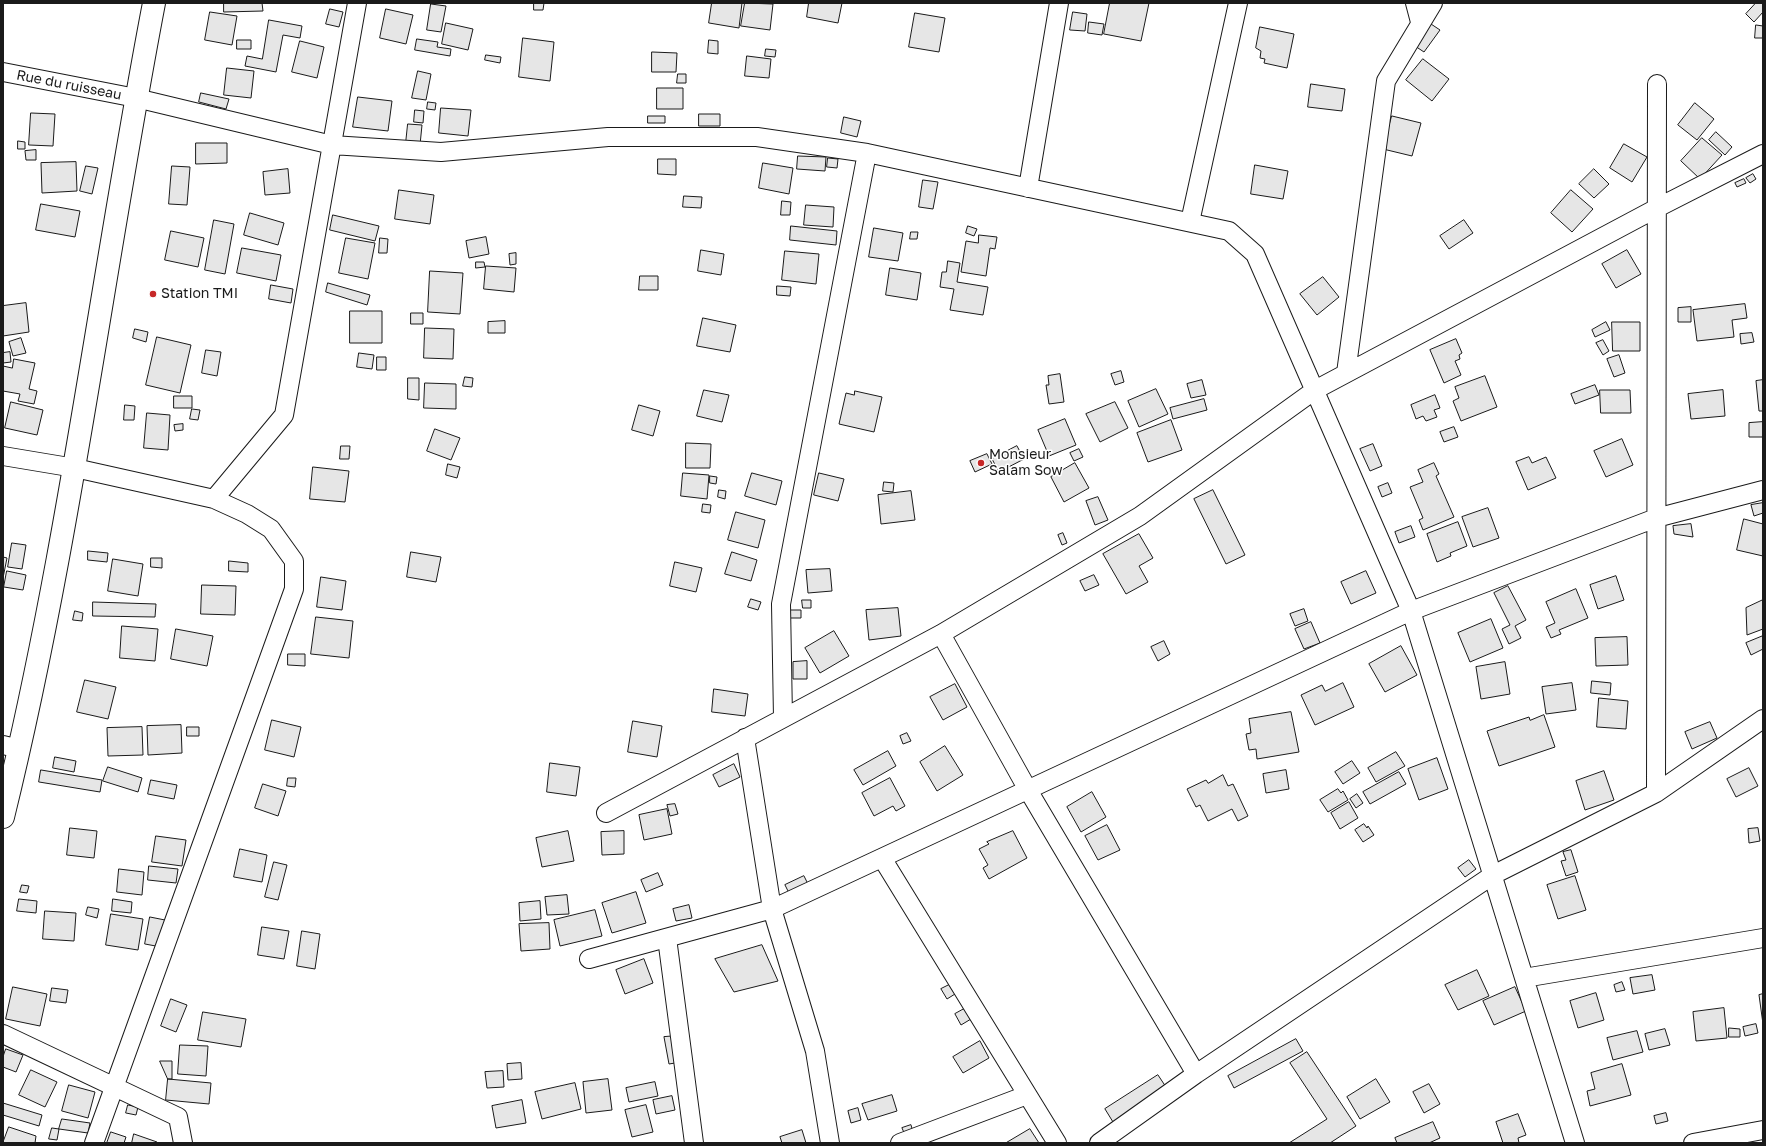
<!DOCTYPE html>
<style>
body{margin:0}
#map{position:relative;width:1766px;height:1146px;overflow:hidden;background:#fff;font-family:"Golos Text",sans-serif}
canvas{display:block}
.frame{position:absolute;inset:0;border:4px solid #1a1a1a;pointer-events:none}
</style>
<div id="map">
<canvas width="1766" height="1146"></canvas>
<div class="frame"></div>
</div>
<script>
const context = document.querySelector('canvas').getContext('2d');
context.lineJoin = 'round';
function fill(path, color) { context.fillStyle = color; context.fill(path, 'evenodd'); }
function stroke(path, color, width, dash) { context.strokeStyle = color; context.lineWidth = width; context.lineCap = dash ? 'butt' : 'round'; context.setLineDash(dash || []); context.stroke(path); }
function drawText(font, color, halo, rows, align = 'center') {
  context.font = font + ' "Golos Text",sans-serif'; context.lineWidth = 3; context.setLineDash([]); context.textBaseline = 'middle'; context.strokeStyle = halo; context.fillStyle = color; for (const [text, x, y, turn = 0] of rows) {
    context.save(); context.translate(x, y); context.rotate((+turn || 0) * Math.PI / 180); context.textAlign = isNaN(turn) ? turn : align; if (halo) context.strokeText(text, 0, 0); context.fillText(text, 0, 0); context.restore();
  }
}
const building = new Path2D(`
 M224 3H262L263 11 224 12Z
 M534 3H544L543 10H534Z
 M712 3H742L739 28 709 23Z
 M745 3 773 4 770 30 741 26Z
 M809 3H842L838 23 807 17Z
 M1110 3H1149L1141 41 1104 34Z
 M1756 3H1763V12L1754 22 1746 14Z
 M431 4 446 6 441 32 427 30Z
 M330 9 343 12 339 27 326 24Z
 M386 9 413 15 406 44 380 38Z
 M210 12 237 16 232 45 205 40Z
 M1073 12 1087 14 1085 31 1070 30Z
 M915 13 945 18 939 52 909 47Z
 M269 20 302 26 300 38 283 35 276 72 245 66 247 56 262 59Z
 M1089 22 1104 24 1102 35 1088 33Z
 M446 23 473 29 468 50 442 44Z
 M1431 24 1440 30 1424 52 1415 46Z
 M1756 25 1763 26V38H1755Z
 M1260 27 1294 34 1287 68 1264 63 1265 59 1260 58 1261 51 1256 48Z
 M523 38 554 42 550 81 519 77Z
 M417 39 438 42 437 47 451 49 450 56 415 50Z
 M237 40H251V49H237Z
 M709 40 718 41V54L708 53Z
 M300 41 324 47 317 78 292 72Z
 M766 49 776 50 775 57 765 56Z
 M652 52 677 53 676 72H652Z
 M486 55 501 57 500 63 485 60Z
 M747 56 771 59 769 78 745 76Z
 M1423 59 1449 79 1432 101 1406 80Z
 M227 68 254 71 251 98 224 95Z
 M418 71 431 74 426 100 412 98Z
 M678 74H686V83H677Z
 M1311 84 1345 89 1342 111 1308 107Z
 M657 88H683V109H657Z
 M201 93 229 99 226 109 199 102Z
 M358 97 392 101 388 131 353 127Z
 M428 102 436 103 435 110 427 109Z
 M1695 103 1714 119 1697 140 1678 125Z
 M441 108 471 110 468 136 439 133Z
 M415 110 424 111 423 123 414 122Z
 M31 113 55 114 53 146 29 145Z
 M699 114H720V126H699Z
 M648 116H665V123H648Z
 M1392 116 1421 123 1412 156 1383 149Z
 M844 117 861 121 857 137 841 133Z
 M408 124 422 125 420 145 406 143Z
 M1716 132 1732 147 1725 155 1709 140Z
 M1702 138 1722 155 1700 179 1681 161Z
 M18 141 25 142V149H18Z
 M196 143H227V163L196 164Z
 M1624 144 1647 157 1632 182 1610 168Z
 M36 150V160H26L25 151Z
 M798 156 826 157 825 171 797 169Z
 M828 158 838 159 837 168 827 167Z
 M658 159H676V175L658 174Z
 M76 162 77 191 42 193 41 163Z
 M763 163 793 168 789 194 759 188Z
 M1255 165 1288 171 1283 199 1251 194Z
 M86 166 98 168 92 194 80 191Z
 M172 166 190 167 187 205 169 204Z
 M288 169 290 193 265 195 263 172Z
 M1594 169 1609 184 1594 198 1579 184Z
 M1753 174 1756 179 1750 183 1746 178Z
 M1744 179 1746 183 1737 187 1735 183Z
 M923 180 938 182 933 209 919 207Z
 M399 190 434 195 430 224 395 219Z
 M1571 190 1593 209 1572 232 1551 213Z
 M684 196 702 197 701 208 683 207Z
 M782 201 791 202 790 215H781Z
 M41 204 80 211 75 237 36 230Z
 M806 205 834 207 833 227 804 225Z
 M250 213 284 223 278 245 244 235Z
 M333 215 379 226 375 241 330 230Z
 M214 220 234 224 225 274 205 270Z
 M1464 220 1473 233 1449 249 1440 236Z
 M791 226 837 231 836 245 790 240Z
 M968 226 977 229 974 236 966 233Z
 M874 228 903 233 898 261 869 257Z
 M171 231 204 238 198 267 165 260Z
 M911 232H918L917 239H910Z
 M979 235 997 237 995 249 990 248 986 276 961 272 966 241 978 243Z
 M486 237 489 254 469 258 466 241Z
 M346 238 375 243 368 279 339 273Z
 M380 238 388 239 387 253H379Z
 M242 248 281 255 276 281 237 273Z
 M701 250 724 254 721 275 698 271Z
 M1627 250 1641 274 1616 288 1602 264Z
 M785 251 819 254 816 284 782 280Z
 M516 253V264L510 265 509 254Z
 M948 261 960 263 957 282 988 287 983 315 950 310 954 289 940 287 942 272H946Z
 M476 262H484L485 267 476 268Z
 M486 266 516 268 514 292 484 289Z
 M890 268 921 273 917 300 886 295Z
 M430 271 463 273 460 314 428 312Z
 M640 276H658V290H639Z
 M1323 277 1339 297 1317 315 1300 294Z
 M328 283 370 295 367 305 326 292Z
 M271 285 293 289 291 303 269 299Z
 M777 286 791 287 790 296 777 295Z
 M26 303 29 332 3 336V306Z
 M1745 304 1747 318 1732 320 1734 337 1697 341 1693 310Z
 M1691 307V322H1678V308Z
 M350 311H382V343H350Z
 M411 313H423V324H411Z
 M703 318 736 325 730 352 697 346Z
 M505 321V333H488V322Z
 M1606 322 1610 330 1595 337 1592 330Z
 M1612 322H1640V351H1613Z
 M425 328 454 329 453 359 424 358Z
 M135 329 148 332 146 342 133 338Z
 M1752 333 1754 342 1741 344 1740 334Z
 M157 337 191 345 180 393 146 385Z
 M21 338 26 353 13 356 9 342Z
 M1456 339 1462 353 1459 355 1460 359 1455 361 1461 375 1444 383 1430 350Z
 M1603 340 1609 351 1603 355 1596 343Z
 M206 350 221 352 217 376 202 373Z
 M10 352 11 362 3 363V353Z
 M359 353 374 355 372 369 357 367Z
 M1619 355 1625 373 1614 377 1607 359Z
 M377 357H386V370H377Z
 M14 359 35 363 29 389 37 391 34 404 18 401 20 394 3 391V366L12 368Z
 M1121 371 1124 382 1115 385 1111 374Z
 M1060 374 1064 402 1049 404 1046 385H1049L1048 376Z
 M1485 376 1497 407 1461 421 1453 401 1459 398 1455 387Z
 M465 377 473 378 472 387 463 386Z
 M408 378H419V400L408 399Z
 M1202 380 1206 395 1191 398 1187 384Z
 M1763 380V411H1759L1756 381Z
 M425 383 456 384V409L424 408Z
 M1595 385 1599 395 1575 404 1571 394Z
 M1156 389 1168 414 1139 427 1128 401Z
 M704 390 729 395 722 422 697 416Z
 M1600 390H1630L1631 413H1601Z
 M1723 390 1725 416 1691 419 1688 394Z
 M855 391 882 397 874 432 839 424 846 393 854 395Z
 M1435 395 1440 408 1434 410 1437 417 1426 421 1423 416 1416 419 1411 405Z
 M174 396H192V408H174Z
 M1204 399 1207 410 1173 419 1170 408Z
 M11 402 43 410 37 435 5 428Z
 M1115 402 1128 428 1100 442 1086 414Z
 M125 405 135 406 134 420H124Z
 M639 405 660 411 653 436 632 430Z
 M192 409 200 410 198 420 190 419Z
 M147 413 170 415 168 450 144 448Z
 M1065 419 1076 445 1049 456 1038 430Z
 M1171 420 1182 450 1148 462 1137 433Z
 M1763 422V437H1749V423Z
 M183 424V430L175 431 174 425Z
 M1454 427 1458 437 1444 442 1440 432Z
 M435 429 460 438 451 460 427 451Z
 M1622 439 1633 465 1606 477 1594 451Z
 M686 443 711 444 710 468H686Z
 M1373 444 1382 466 1370 471 1360 449Z
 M341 446H350L349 459H340Z
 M1017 446 1024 459 999 472 992 459Z
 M1079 449 1083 457 1074 461 1070 453Z
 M987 454 992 464 975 472 970 461Z
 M1529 457 1532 463 1546 457 1556 478 1528 490 1516 462Z
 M1075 463 1089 488 1064 502 1051 477Z
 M1434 463 1439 474 1436 476 1454 517 1423 530 1419 520 1423 518 1410 487 1423 482 1418 470Z
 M448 464 460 467 457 478 446 475Z
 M313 467 349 471 345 502 310 499Z
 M683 473 709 475 707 499 681 496Z
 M752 473 782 481 776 505 745 496Z
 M819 473 844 479 838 501 814 495Z
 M710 476 717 477 716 484 710 483Z
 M884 482 894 483 893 492 883 491Z
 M1388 483 1392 493 1382 497 1378 487Z
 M719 490 726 491 725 499 718 497Z
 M1213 490 1245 555 1226 564 1194 499Z
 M911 491 915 520 881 524 878 495Z
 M1098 497 1108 520 1095 525 1086 501Z
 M1763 503V513L1754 516 1751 505Z
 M703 504 711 505 710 513 702 512Z
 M1488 508 1499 538 1473 547 1462 517Z
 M736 512 765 520 758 548 728 540Z
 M1744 519 1763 524V556L1737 550Z
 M1458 522 1467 546 1450 553 1451 556 1437 562 1427 534Z
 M1691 524 1693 537 1674 534 1673 526Z
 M1411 526 1415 537 1399 543 1395 532Z
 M1063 533 1067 543 1062 545 1058 535Z
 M1139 534 1153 558 1139 566 1148 582 1126 594 1103 554Z
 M12 543 26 545 22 569 8 567Z
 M88 551 108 553 107 562 88 560Z
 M411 552 441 557 436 582 407 577Z
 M732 552 757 560 751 581 725 574Z
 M3 557 7 558 3 578Z
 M151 558H162V568L151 567Z
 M113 559 143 564 138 596 108 591Z
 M229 561 248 563V572L229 571Z
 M675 562 702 568 696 592 670 586Z
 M830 569 832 591 808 593 806 570Z
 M7 571 26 575 23 590 4 587Z
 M1366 571 1376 593 1351 604 1341 582Z
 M1094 575 1099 585 1085 591 1080 581Z
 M1616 576 1624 600 1598 609 1590 585Z
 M321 577 346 581 342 610 317 607Z
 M202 585 236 586 235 615 201 614Z
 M1508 586 1526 620 1515 626 1521 638 1509 644 1502 629 1510 625 1494 593Z
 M1576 589 1588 618 1559 630 1561 634 1551 638 1546 627 1555 623 1546 602Z
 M751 599 761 602 758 610 748 607Z
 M802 600H811V608H803Z
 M1763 600V629L1747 635 1746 608Z
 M93 602 156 604 155 617 93 616Z
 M898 608 901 636 869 640 866 610Z
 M1304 609 1308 621 1295 626 1290 614Z
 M790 610H801V618H790Z
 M75 611 83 613 82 621 73 620Z
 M316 617 353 621 349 658 311 654Z
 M1491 619 1503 648 1470 662 1458 633Z
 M1311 622 1320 643 1304 649 1295 629Z
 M122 626 158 629 155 661 120 658Z
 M176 629 213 636 207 666 171 659Z
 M834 631 849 656 820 673 805 648Z
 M1763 636V649L1751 655 1746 643Z
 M1627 637 1628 665 1596 666 1595 638Z
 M1164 641 1170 654 1158 661 1151 647Z
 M1401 646 1417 675 1385 692 1369 664Z
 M288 654H305V666L288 665Z
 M807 661V679H793V662Z
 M1505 662 1510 694 1481 699 1476 667Z
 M85 680 116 687 108 719 77 712Z
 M1592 681 1611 683 1610 695 1591 693Z
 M1343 683 1354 707 1315 725 1301 695 1322 685 1325 691Z
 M1572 683 1576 710 1546 714 1542 687Z
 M955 684 967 707 943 720 930 697Z
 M714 689 748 694 745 716 712 712Z
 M1599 698 1628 701 1626 729 1597 727Z
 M1291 712 1299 752 1257 759 1256 749 1249 750 1246 734 1251 733 1249 719Z
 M1544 715 1555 747 1499 766 1487 731 1529 717 1530 720Z
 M272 720 301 727 294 757 265 750Z
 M633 721 662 726 657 757 628 752Z
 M1710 722 1717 738 1692 749 1685 732Z
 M181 725 182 753 148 755 147 726Z
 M142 727 143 755 108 756 107 728Z
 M187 727H199V736H187Z
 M907 733 911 741 903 744 900 736Z
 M945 746 963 775 937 791 920 762Z
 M888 751 896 766 863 785 854 770Z
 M1396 752 1405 766 1376 782 1368 768Z
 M55 757 76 761 74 772 53 768Z
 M1437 758 1448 789 1419 800 1408 769Z
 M1352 761 1360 773 1343 784 1335 772Z
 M550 763 580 767 576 796 547 792Z
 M734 764 740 777 719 787 713 775Z
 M108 767 142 778 138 792 103 781Z
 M1749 768 1758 786 1736 797 1727 779Z
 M41 770 102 780 100 792 39 782Z
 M1286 770 1289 789 1266 793 1263 774Z
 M1604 771 1614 800 1585 810 1576 781Z
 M1399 772 1406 784 1370 804 1363 792Z
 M1223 775 1228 786 1233 784 1248 816 1238 821 1232 809 1208 821 1200 805 1196 807 1187 789 1206 780 1208 783Z
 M288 778H296L295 787 287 786Z
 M890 778 905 806 896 811 893 806 874 816 862 793Z
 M151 780 177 785 174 799 148 794Z
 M263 784 286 791 278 816 255 808Z
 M1338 789 1341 793 1343 791 1348 800 1328 812 1320 800Z
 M1092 792 1106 817 1081 832 1067 807Z
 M1357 794 1363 803 1356 808 1350 799Z
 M1349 802 1358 818 1340 829 1331 813Z
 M675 804 678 814 670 816 667 805Z
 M667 809 672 834 644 840 639 815Z
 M1364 824 1367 828 1368 826 1374 835 1363 842 1355 830Z
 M1107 825 1120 850 1098 860 1085 836Z
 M70 828 97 831 94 858 67 855Z
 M1758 828 1760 841 1749 843 1748 829Z
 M568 831 574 861 542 867 536 838Z
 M624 831V854L602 855 601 832Z
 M1013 831 1027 858 989 879 983 868 988 865 979 849 989 844 987 842Z
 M156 836 186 840 182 866 152 862Z
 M240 849 267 855 262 882 234 877Z
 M1571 850 1578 872 1566 876 1561 861 1566 860 1563 852Z
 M1469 860 1476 869 1465 877 1458 868Z
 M274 862 287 865 278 900 265 897Z
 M149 866 178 869 176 883 148 880Z
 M119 869 144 872 142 895 117 892Z
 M658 873 663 885 646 892 641 880Z
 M804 876 809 886 790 895 785 885Z
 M1575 876 1586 910 1558 919 1547 885Z
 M22 885 29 886 27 893 20 892Z
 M636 892 646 923 612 933 602 903Z
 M567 895 569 914 547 915 545 897Z
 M19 899 37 901 36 913 17 911Z
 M113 899 132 902 131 913 112 911Z
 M540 901 541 919 520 921 519 903Z
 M689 905 692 918 676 921 673 909Z
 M88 907 99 909 97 918 86 915Z
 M595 910 602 936 560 946 554 920Z
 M45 911 76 913 74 941 43 939Z
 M111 914 143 919 138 950 106 945Z
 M150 917 165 920 161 947 145 944Z
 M549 923 550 949 521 951 519 924Z
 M262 927 289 931 284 959 258 955Z
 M302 931 320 934 315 969 297 966Z
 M762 945 778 981 734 992 715 959Z
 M644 959 653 983 625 994 616 970Z
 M1477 970 1489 996 1458 1010 1445 985Z
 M1652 975 1655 990 1633 994 1630 978Z
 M1622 982 1625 990 1616 992 1614 985Z
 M949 985 955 994 947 999 941 989Z
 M13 987 47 994 40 1026 6 1019Z
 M1515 987 1526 1011 1494 1025 1483 1001Z
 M52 988 68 990 66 1003 50 1001Z
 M1596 993 1604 1020 1578 1028 1570 1001Z
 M1763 994V1024L1759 995Z
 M171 999 187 1005 176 1032 161 1026Z
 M1724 1008 1727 1038 1696 1041 1693 1012Z
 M964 1009 971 1019 961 1025 955 1014Z
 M203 1012 246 1019 241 1047 198 1040Z
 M1756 1024 1758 1033 1745 1036 1743 1027Z
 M1729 1028 1740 1029V1037H1729Z
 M1665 1029 1670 1045 1649 1050 1645 1034Z
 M1637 1031 1643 1052 1613 1060 1607 1038Z
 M677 1036 681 1062 669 1064 664 1037Z
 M1296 1039 1303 1051 1234 1088 1228 1076Z
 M980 1041 989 1058 963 1073 953 1057Z
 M180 1045 208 1046 206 1076 178 1074Z
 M6 1049 23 1055 16 1072 3 1067V1057Z
 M1307 1052 1356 1126 1330 1143H1289L1327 1119 1290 1063Z
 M160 1061H172V1079H168Z
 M521 1063 522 1079 508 1080 507 1064Z
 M1622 1064 1631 1095 1590 1106 1587 1091 1595 1089 1591 1073Z
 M31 1070 57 1082 45 1107 19 1095Z
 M503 1071 504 1087 487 1088 485 1072Z
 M1158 1075 1166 1087 1113 1122 1105 1109Z
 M168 1079 211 1083 209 1104 166 1100Z
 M608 1079 612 1110 586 1113 583 1082Z
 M1376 1079 1390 1102 1360 1119 1347 1097Z
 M655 1082 658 1096 629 1102 626 1088Z
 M575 1083 581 1109 542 1119 535 1092Z
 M1429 1084 1440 1104 1424 1113 1413 1092Z
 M69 1085 95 1092 88 1118 62 1111Z
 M892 1095 897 1111 868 1120 862 1104Z
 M672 1096 675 1110 656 1114 653 1100Z
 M522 1100 526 1123 496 1128 492 1106Z
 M3 1103 42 1115 39 1126 3 1115Z
 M128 1105 138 1107 136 1115 126 1113Z
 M646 1105 653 1132 632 1137 625 1110Z
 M858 1108 861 1120 851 1123 848 1111Z
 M1666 1113 1668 1121 1656 1124 1654 1116Z
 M1518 1114 1526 1135 1518 1138 1519 1143H1503L1496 1122Z
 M62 1119 90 1123 88 1133 59 1129Z
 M1433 1122 1440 1138 1429 1143H1397L1395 1138Z
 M911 1125 913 1132 905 1135 902 1128Z
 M9 1127 36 1136 35 1143H3Z
 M52 1128 59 1129 57 1140 49 1139Z
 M1030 1129 1039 1143H1006Z
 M802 1130 806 1143H782L780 1137Z
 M111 1132 126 1137 124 1143H107Z
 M134 1134 157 1142V1143H132Z`);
fill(building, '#e6e6e6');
stroke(building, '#1a1a1a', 1);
const minor = new Path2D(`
 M1415 3 1420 22
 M3 72 136 98 332 145 441 152 608 137H757L867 153 1229 231 1255 254 1411 611 1575 1143
 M1028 188 1059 3
 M1190 222 1238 3
 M1346 373 1386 81 1433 3
 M3 456 75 468 214 499 247 514 271 529 294 561V589L94 1143
 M214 499 284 415 357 3
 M941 634 1028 790 1196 1074
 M783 718 781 604 867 153
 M745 738 772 909 815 1051 830 1143
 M3 745 20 749
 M1656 793 1657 84
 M606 813 941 634 1140 516 1315 390 1657 208 1763 154
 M882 858 1057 1143
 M667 938 694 1143
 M589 959 772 909 1411 611 1656 518 1763 490
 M1524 978 1763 938
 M3 1034 178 1117 183 1143
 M900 1143 1027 1095
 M1099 1143 1196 1074 1493 875 1656 793 1763 719
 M1693 1143 1763 1130`);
const major = new Path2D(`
 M3 817C69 549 102 274 154 3`);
stroke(minor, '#1a1a1a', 20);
stroke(major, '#1a1a1a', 24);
stroke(minor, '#fff', 18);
stroke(major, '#fff', 22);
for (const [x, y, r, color] of [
 [153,294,4,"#c62828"],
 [981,463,4,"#c62828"]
]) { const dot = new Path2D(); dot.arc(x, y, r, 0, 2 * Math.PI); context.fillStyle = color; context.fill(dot); stroke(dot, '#fff', 1.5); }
drawText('14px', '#1a1a1a', '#fff', [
 ["Rue du ruisseau",69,85,11]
]);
drawText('14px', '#1a1a1a', '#fff', [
 ["Station TMI",161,294],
 ["Monsieur",989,455],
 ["Salam Sow",989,471]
], 'left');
</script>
